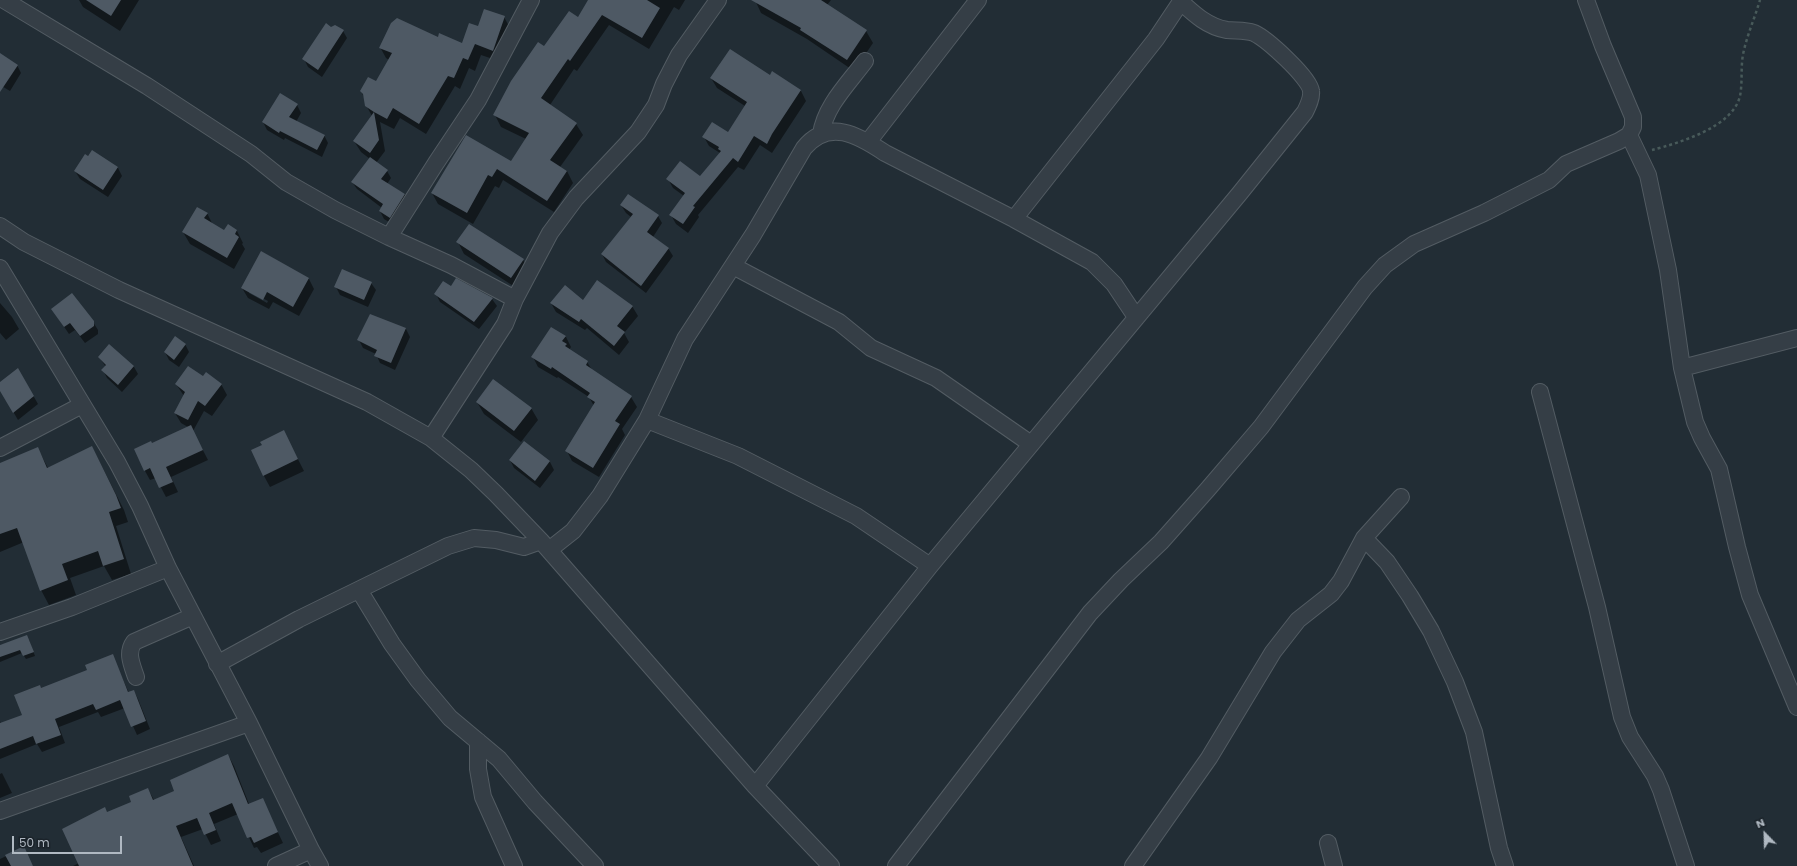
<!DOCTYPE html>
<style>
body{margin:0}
#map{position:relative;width:1797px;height:866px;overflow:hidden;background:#222d35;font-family:Poppins,sans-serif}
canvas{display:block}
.north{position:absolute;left:1745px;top:814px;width:40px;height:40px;-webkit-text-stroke:3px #1b232a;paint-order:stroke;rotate:337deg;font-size:11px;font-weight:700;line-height:16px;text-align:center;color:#b0b9c2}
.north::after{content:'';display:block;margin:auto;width:14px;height:18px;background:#b0b9c2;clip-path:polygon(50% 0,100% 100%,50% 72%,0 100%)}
.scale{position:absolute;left:12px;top:836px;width:110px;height:18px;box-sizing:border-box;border:2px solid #b0b9c2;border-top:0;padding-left:5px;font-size:12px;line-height:14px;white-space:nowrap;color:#b0b9c2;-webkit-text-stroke:3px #1b232a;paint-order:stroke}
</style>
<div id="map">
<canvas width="1797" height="866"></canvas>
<div class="north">N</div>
<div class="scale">50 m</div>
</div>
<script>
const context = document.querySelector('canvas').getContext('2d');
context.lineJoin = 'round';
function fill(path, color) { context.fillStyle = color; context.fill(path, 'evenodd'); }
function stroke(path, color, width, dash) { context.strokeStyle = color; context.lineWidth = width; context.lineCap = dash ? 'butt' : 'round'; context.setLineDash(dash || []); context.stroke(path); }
fill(new Path2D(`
 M79 0H139L120 31 83 7Z
 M589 0H685L679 10 674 7 649 49 609 25 577 71 574 69 550 105 576 124 583 135 560 167 567 171 573 183 554 212 503 180 499 188 495 186 473 224 438 204 432 193 511 162 526 139 501 127 495 115 545 47 578 18Z
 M755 0H831L827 5 866 31 873 43 854 71 807 39 761 13Z
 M504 17 510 28 499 61 481 55 475 71 469 68 460 89 455 86 426 134 400 118 394 129 380 122 385 151 376 163 387 171 391 178 387 184 405 194 409 202 394 225 384 219 380 211 382 208 357 189 352 182 370 159 361 152 354 141 372 116 366 105 364 97 361 91 376 83 389 60 386 58 380 47 438 38 463 44 478 27Z
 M331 28 343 31 347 38 322 77 308 67 304 59Z
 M0 54 17 65 21 73 10 91 0 85Z
 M773 72 801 91 806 101 772 153 760 145 744 170 738 167 698 215 699 217 688 233 676 224 671 215 684 196 673 188 668 179 700 178 720 153 709 146 704 137 728 133 745 106 717 88 711 78 770 76Z
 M297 105 301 113 296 122 324 135 328 143 322 157 285 138 284 140 267 130 263 122Z
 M92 151 118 168 122 176 108 197 80 179 75 171Z
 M621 205 658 216 662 223 653 237 668 248 673 256 646 293 606 262 602 254 631 217 626 213Z
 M207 213 213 225 225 231 228 226 237 231 243 243 242 244 245 249 234 269 190 244 183 232Z
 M458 242 523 260 530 272 518 289 464 254Z
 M262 252 309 279 314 289 299 316 273 302 269 309 248 298 242 288ZM249 291 268 301 267 303 249 293Z
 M371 283 376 290 368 307 340 295 336 287Z
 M436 294 492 299 497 306 479 329 440 302Z
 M583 301 632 306 638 316 624 333 629 342 619 355 587 328 585 330 556 312 551 303Z
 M0 303 12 317 19 329 6 340 0 333Z
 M52 309 93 322 98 330V334L85 343 75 330 69 334Z
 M551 328 566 337 571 347 569 350 587 362 592 370 631 397 637 407 622 429 625 435 599 477 572 461 567 451 594 406 589 397 558 377 557 378 538 367 533 357Z
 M406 329 410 337 395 370 380 363 376 354 363 348 359 340Z
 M185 344 189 352 179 367 169 360 165 352Z
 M109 345 134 367 138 374 122 392 107 378 103 370 106 367 99 357Z
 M18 369 38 404 18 420 0 389V384Z
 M203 377 221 384 227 395 212 416 204 411 193 431 208 460 171 477 178 492 166 497 156 478 150 480 145 471 152 444 188 427 181 423 175 413 184 396 176 384Z
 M477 402 531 408 538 420 521 442 484 414Z
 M284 432 304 471 270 487 264 476 263 445Z
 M524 442 550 462 554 470 540 488 514 468 510 460Z
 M92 447 124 510 128 522 116 526 131 574 112 580 104 566 70 578 76 595 49 605 41 590 24 542 0 552V464L38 449 48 468Z
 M29 640 35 656 26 659 22 653 0 662V645Z
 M112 655 129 693 134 691 138 699 150 729 137 735 125 708 101 717 98 712 59 727 65 743 42 752 37 744 0 759V721L1 724 23 715 41 689 88 671Z
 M228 755 234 766 249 804 262 799 283 843 261 853 257 847 254 848 238 814 214 824 221 841 211 845 203 829 181 837 194 866H73L79 863 108 813 133 803 148 789 154 800 176 792Z
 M2 773 12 793 0 798V774Z
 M23 848 33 866H0V859Z`), '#0007');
fill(new Path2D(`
 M86 0H121L111 16Z
 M588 0H647L660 8 642 38 602 15 570 61 568 59 541 98 577 123 550 160 567 171 547 201 497 169 492 177 488 175 467 213 431 193 466 135 511 161 529 133 493 115 511 81 538 42 544 46 569 11 578 17Z
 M751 0H821L867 30 847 60 800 30 801 28Z
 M484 9 505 16 493 51 475 44 468 60 463 58 454 78 448 76 419 124 393 108 387 119 374 112 379 140 370 153 353 141 374 112 365 106 363 94 360 91 368 77 376 81 392 53 379 48 391 23 397 18 438 37 439 33 462 43 469 23 478 26Z
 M326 23 331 27 335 25 344 30 318 70 302 59Z
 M730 49 770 75 772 71 801 90 772 134 767 144 754 136 738 162 733 158 693 206 695 207 683 224 669 215 685 193 666 179 680 161 700 176 721 151 718 149 719 147 702 137 712 122 728 132 747 102 710 78Z
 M0 53 18 65 0 92Z
 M280 93 298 104 289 117 325 135 317 150 280 131 279 133 262 122Z
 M92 150 118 167 103 190 74 171 85 154 88 156Z
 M370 157 388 170 381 179 405 194 390 218 379 211 383 204 351 182Z
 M628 194 659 215 647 232 669 248 641 286 601 254 633 214 620 205Z
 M197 207 208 213 204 218 224 230 228 224 237 230 235 234 239 237 227 258 182 232Z
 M469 224 524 259 511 278 456 242Z
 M261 251 309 278 293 307 267 292 263 300 241 288Z
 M342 269 372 282 364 300 334 287Z
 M456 278 493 298 474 322 434 294 443 281 451 286Z
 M597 280 633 306 617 326 625 332 614 346 581 319 579 322 550 303 565 285 583 300Z
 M72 293 94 321V326L80 336 70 323 64 327 51 309Z
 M370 314 406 328 391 363 374 356 377 350 357 340Z
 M551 327 566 336 562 341 567 344 565 346 588 361 586 365 632 396 615 421 620 424 593 468 565 451 595 402 587 397 590 393 552 367 551 369 531 357Z
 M175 336 186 344 174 360 164 352Z
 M109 344 134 366 118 385 101 370 106 365 98 357Z
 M188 366 203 376 206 372 222 384 205 406 198 401 188 420 174 413 185 392 175 384Z
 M18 368 34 396 13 413 0 391V382Z
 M493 379 532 408 514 431 476 402Z
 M191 425 203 450 166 467 173 482 159 488 150 468 144 471 134 449 151 441 152 443Z
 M284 430 298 459 263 476 251 450 262 445 260 442Z
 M524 441 550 461 535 481 509 460Z
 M92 446 116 495 121 508 109 512 124 559 103 566 98 551 62 564 68 580 40 591 17 528 0 534V463L38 447 47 468Z
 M27 635 34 652 23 656 20 650 0 657V645Z
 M113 654 128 692 134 690 146 721 131 727 120 700 96 710 93 704 55 719 61 735 36 744 33 736 0 749V723L22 715 14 695 40 685 41 688 87 670 85 665Z
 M228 754 248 804 263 798 278 832 254 843 251 837 247 838 232 803 209 813 216 830 204 835 197 818 176 826 193 866H79L62 829 105 807 107 812 131 802 129 796 148 788 153 800 174 791 170 780Z
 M24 846 33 866H11L5 855Z`), '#4e5964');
const minor = new Path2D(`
 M4 0 147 86 251 154 286 182 335 210 389 237 451 265 515 299
 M821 134C825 106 848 84 865 61
 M1629 135 1648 175 1668 270 1682 368 1695 422 1702 438 1719 469 1737 547 1750 595 1797 707
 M868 142 978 0
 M1014 219 1156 39 1182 0
 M0 226 24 242 119 290 367 402 431 438 471 470 496 494 541 541 755 786 831 866
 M389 237 436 163 478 100 531 0
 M733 266 839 322 871 348 936 378 1031 444
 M0 268 117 462 140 506 168 568 249 723 311 850 320 866
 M1682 368 1797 338
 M1540 392 1597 607 1622 717 1630 737 1655 776 1661 790 1686 866
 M647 420 738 456 856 516 930 566
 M431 438 505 324 515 299 550 233 576 198 638 132 656 105 664 84 679 55 718 0
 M0 448 82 405
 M1364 538 1387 562 1410 596 1431 631 1455 682 1474 732 1499 848 1505 866
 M549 550 573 531 600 496 647 420 685 339 753 235 804 148C829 118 858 135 885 153L1014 219 1092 262 1114 284 1136 317
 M359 590 392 644 418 680 450 718 499 759 535 802 595 866
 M0 632 72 607 168 568
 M217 664 299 619 448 546 474 538 496 540 524 547 541 541
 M136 677C132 665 126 653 134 642L193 616
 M478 741V769L483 797 514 866
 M755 786 930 566 1240 193 1305 112C1308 106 1312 98 1311 91 1310 78 1267 39 1254 33 1245 30 1236 31 1227 30 1208 27 1194 14 1181 2
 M0 811 249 723
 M1328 843 1334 866
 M276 866 311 850
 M896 866 1090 613 1121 580 1161 542 1208 489 1261 427 1365 287 1385 265 1414 244 1484 213 1549 180 1566 164 1619 141 1629 135 1633 127V117L1603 46 1586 0
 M1133 866 1209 758 1273 652 1298 620 1331 594 1341 581 1364 538 1401 497`);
stroke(minor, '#535c63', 18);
stroke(new Path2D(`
 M1652 150C1679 143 1733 127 1740 96 1743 81 1740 65 1744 50 1748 33 1755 17 1760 0`), '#485a5a', 2.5, [3, 3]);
stroke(minor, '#353e46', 16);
</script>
